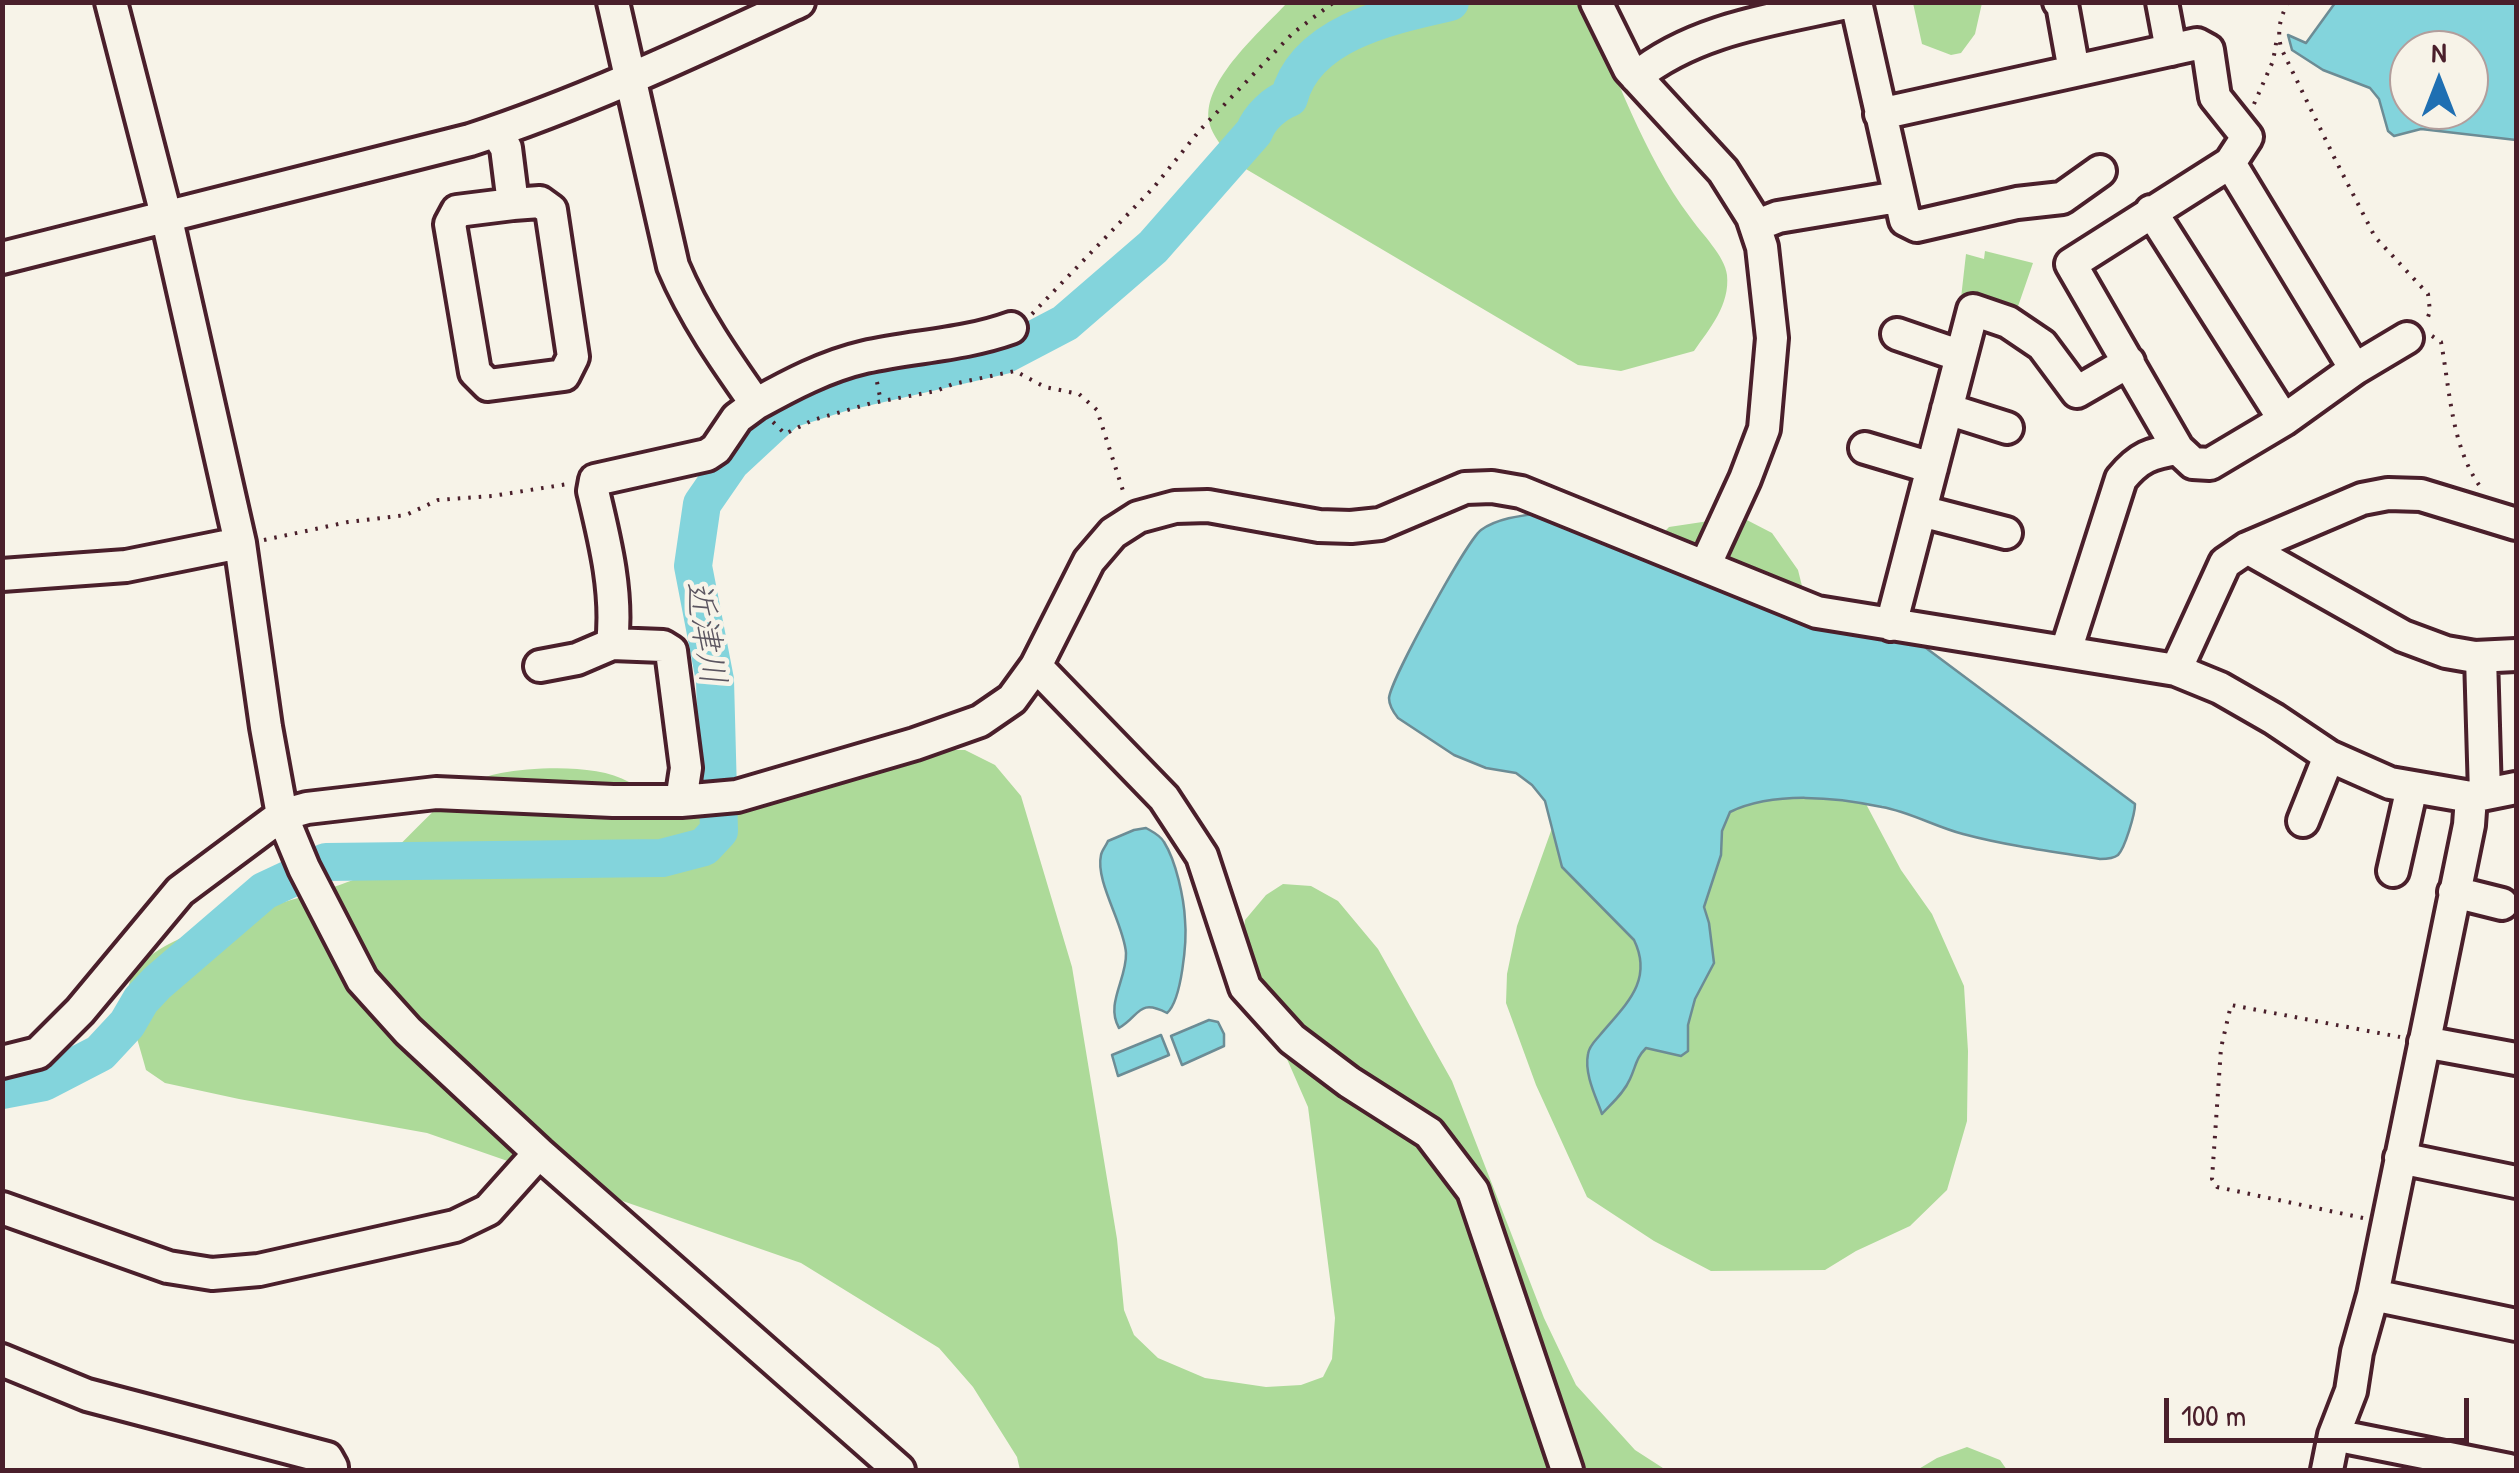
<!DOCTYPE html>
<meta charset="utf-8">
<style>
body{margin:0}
#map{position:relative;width:2519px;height:1473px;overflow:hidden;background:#f7f3e8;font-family:"Patrick Hand",sans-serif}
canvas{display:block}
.frame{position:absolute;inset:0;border:5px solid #4a1f2b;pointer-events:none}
.north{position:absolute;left:2389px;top:30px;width:100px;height:100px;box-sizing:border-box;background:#f7f3e8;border:2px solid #b29e9c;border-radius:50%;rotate:0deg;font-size:28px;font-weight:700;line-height:40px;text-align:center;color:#4a1f2b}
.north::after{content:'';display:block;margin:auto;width:35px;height:45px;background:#1f6fb2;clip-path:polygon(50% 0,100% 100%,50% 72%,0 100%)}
.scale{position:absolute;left:2164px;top:1398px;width:305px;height:45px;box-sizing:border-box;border:5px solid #4a1f2b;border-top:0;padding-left:12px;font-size:30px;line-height:35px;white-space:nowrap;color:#4a1f2b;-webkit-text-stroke:8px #f7f3e8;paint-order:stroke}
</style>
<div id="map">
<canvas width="2519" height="1473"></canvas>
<div class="frame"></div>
<div class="north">N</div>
<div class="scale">100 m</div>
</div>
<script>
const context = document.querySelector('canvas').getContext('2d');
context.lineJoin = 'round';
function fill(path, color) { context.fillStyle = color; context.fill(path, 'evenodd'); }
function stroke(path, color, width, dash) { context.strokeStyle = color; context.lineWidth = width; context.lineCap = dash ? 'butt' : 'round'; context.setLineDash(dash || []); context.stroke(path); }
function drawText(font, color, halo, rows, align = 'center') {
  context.font = font + ' "Patrick Hand","Klee One",sans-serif'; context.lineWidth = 9; context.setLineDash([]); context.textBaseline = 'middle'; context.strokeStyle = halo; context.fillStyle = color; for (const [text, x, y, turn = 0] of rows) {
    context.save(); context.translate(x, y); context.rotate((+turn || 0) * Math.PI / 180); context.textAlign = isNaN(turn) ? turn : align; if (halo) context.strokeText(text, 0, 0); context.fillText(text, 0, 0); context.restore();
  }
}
fill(new Path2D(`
 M1287 3H1584C1616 74 1643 154 1690 217 1701 233 1725 256 1727 275 1730 305 1710 328 1694 351L1621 371 1578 365 1234 162C1226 151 1211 135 1209 121 1202 81 1262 30 1287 3Z
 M1913 3H1982L1975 34 1961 53 1951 55 1922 44Z
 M1985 251 2033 263 2015 315 1961 298 1966 254 1984 259Z
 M1729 518H1743L1772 533 1798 570 1848 770 1901 870 1932 914 1964 986 1968 1051 1967 1121 1947 1190 1910 1226 1856 1251 1825 1270 1711 1271 1654 1241 1587 1197 1536 1085 1506 1003 1507 974 1517 926 1654 543 1669 527Z
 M944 750H965L995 765 1021 796 1072 967 1117 1239 1124 1310 1134 1335 1158 1358 1205 1378 1266 1387 1301 1385 1323 1377 1332 1359 1335 1318 1308 1107 1241 954 1245 920 1266 895 1283 884 1311 886 1338 901 1378 949 1452 1081 1544 1318 1576 1385 1635 1450 1666 1470H1020L1017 1457 973 1387 939 1348 801 1263 427 1133 239 1099 165 1083 146 1070C141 1049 123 1001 130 981 146 928 314 900 362 876 370 871 378 863 386 857 421 828 452 781 501 773 537 767 597 764 629 782 637 787 642 797 650 803 658 811 674 813 685 817L915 753Z
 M1967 1447 2000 1460 2007 1470H1917L1937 1458Z`), '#adda99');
const water = new Path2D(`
 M2335 3H2516V140L2421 129 2394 136 2388 131 2379 99 2370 88 2323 70 2292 50 2288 35 2306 43ZM2409 50H2469V110H2409Z
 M1548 512 1918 642 2135 804C2135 814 2125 848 2118 855 2113 859 2106 859 2100 859 2055 852 2008 846 1963 834 1936 827 1910 812 1882 807 1836 797 1774 791 1730 812L1722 831 1721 855 1704 907 1709 923 1714 963 1695 999 1688 1025V1051L1681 1056 1646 1048C1636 1058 1636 1066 1630 1079 1624 1093 1612 1103 1602 1114 1596 1097 1584 1074 1588 1054 1589 1046 1595 1041 1600 1035 1625 1005 1654 981 1634 940L1562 867 1545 801 1532 785 1516 773 1486 768 1454 755 1398 718C1394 713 1389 706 1389 698 1391 679 1466 542 1481 530 1499 517 1527 515 1548 512Z
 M1146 828C1153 832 1160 835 1164 842 1176 861 1184 898 1185 920 1187 940 1182 1000 1167 1013 1138 998 1140 1016 1119 1028 1105 1004 1127 979 1126 953 1124 924 1095 882 1101 855 1102 850 1106 846 1108 841L1134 830Z
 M1209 1020 1218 1022 1224 1034V1046L1182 1065 1171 1036Z
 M1161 1035 1169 1055 1118 1076 1112 1055Z`);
fill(water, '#83d4dc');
stroke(water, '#6c8c95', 2.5);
stroke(new Path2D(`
 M2 1090 44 1082 100 1053 127 1024 141 1000 157 983 264 891 326 862 662 858 704 847 719 831 715 680 693 566 702 504 731 462 787 410 843 392 1004 355 1065 323 1153 247 1254 132C1260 117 1274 104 1289 98 1306 32 1393 15 1450 2`), '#83d4dc', 38);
const minor = new Path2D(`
 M111 2 166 215 240 543 266 727 282 815 304 868 362 980 408 1031 539 1153 899 1470
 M613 2 673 266C694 316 725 360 756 404 790 385 826 366 865 357 914 346 964 345 1011 328
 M1596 2 1629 69 1723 171 1752 217 1762 247 1772 338 1764 429 1745 479 1705 566
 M1856 2 1905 220 1917 226 2017 203 2062 198 2100 171
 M2059 2 2062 4 2074 71
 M2162 2 2171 50
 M1636 77C1696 28 1777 19 1851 2
 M1880 114 2197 44 2208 50 2215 97 2247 137 2230 163
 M496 132 506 148 513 204 457 211 450 224 475 372 488 385 564 375 573 357 551 210 540 202 513 204
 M2230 163 2355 369 2284 420 2210 464 2193 463 2178 449 2071 264Z
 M2151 211 2284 420
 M1755 226 1778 217 1898 197
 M2 258 470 140C583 103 691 52 799 2
 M1897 334 1961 356
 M2355 369 2407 338
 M1947 409 2007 428
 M1865 448 1932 468
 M1921 511 2006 533
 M2247 548 2403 636 2446 652 2475 657 2516 655
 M2 575 126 566 240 543
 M1891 625 1973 310 2008 322 2042 345 2077 392 2129 362
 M612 644C618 593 605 541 593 491L595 480 707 455 716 449 737 418 756 404
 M2066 651 2121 479C2139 457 2151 453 2178 449
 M2481 657 2485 794
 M540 666 577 659 612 644 663 646 671 651 686 768 681 801
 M1036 666 1164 798 1202 856 1245 987 1292 1039 1349 1082 1429 1133 1473 1191 1567 1470
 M2176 670 2225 563 2247 548 2362 499 2388 494 2421 495 2516 524
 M2303 821 2329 756
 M2393 871 2412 787
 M2454 892 2502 904
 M2424 1042 2516 1059
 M2 1062 38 1053 80 1011 180 891 282 815 307 808 436 793 613 801H681L737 796 915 744 980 721 1012 699 1036 666 1089 561 1113 533 1138 517 1175 507 1208 506 1319 526 1351 527 1380 524 1465 488 1492 487 1521 492 1817 612 2176 670 2220 688 2274 719 2329 756 2390 783 2471 797 2516 788
 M2400 1158 2516 1182
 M2 1208 168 1267 212 1274 259 1270 455 1226 488 1210 539 1153
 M2373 1295 2516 1325
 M2 1360 87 1395 327 1458 332 1467 331 1470
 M2334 1435 2509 1470
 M2327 1470 2334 1435 2351 1391 2357 1352 2373 1295 2469 825 2471 797`);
stroke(minor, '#4a1f2b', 38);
stroke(new Path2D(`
 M2288 2C2280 19 2277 29 2281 48L2337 163 2375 237 2428 294 2430 311 2426 323
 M2254 104 2273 61 2277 38
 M1032 314 1154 187 1200 130 1293 33 1334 2
 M2432 336 2441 342C2450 390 2451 444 2479 485
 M877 382 881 402
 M773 422 785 434 813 420 872 403 936 391 953 384 1015 371 1045 387 1079 394 1097 410 1125 497
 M264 540 348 522 406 515 438 500 492 496 568 484
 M2363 1218 2217 1187 2212 1179 2221 1048 2231 1005 2400 1037`), '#4a1f2b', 4, [2.5, 8]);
stroke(minor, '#f7f3e8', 30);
drawText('italic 35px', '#5b5560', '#f7f3e8', [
 ["近津川",704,633,81]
]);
</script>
